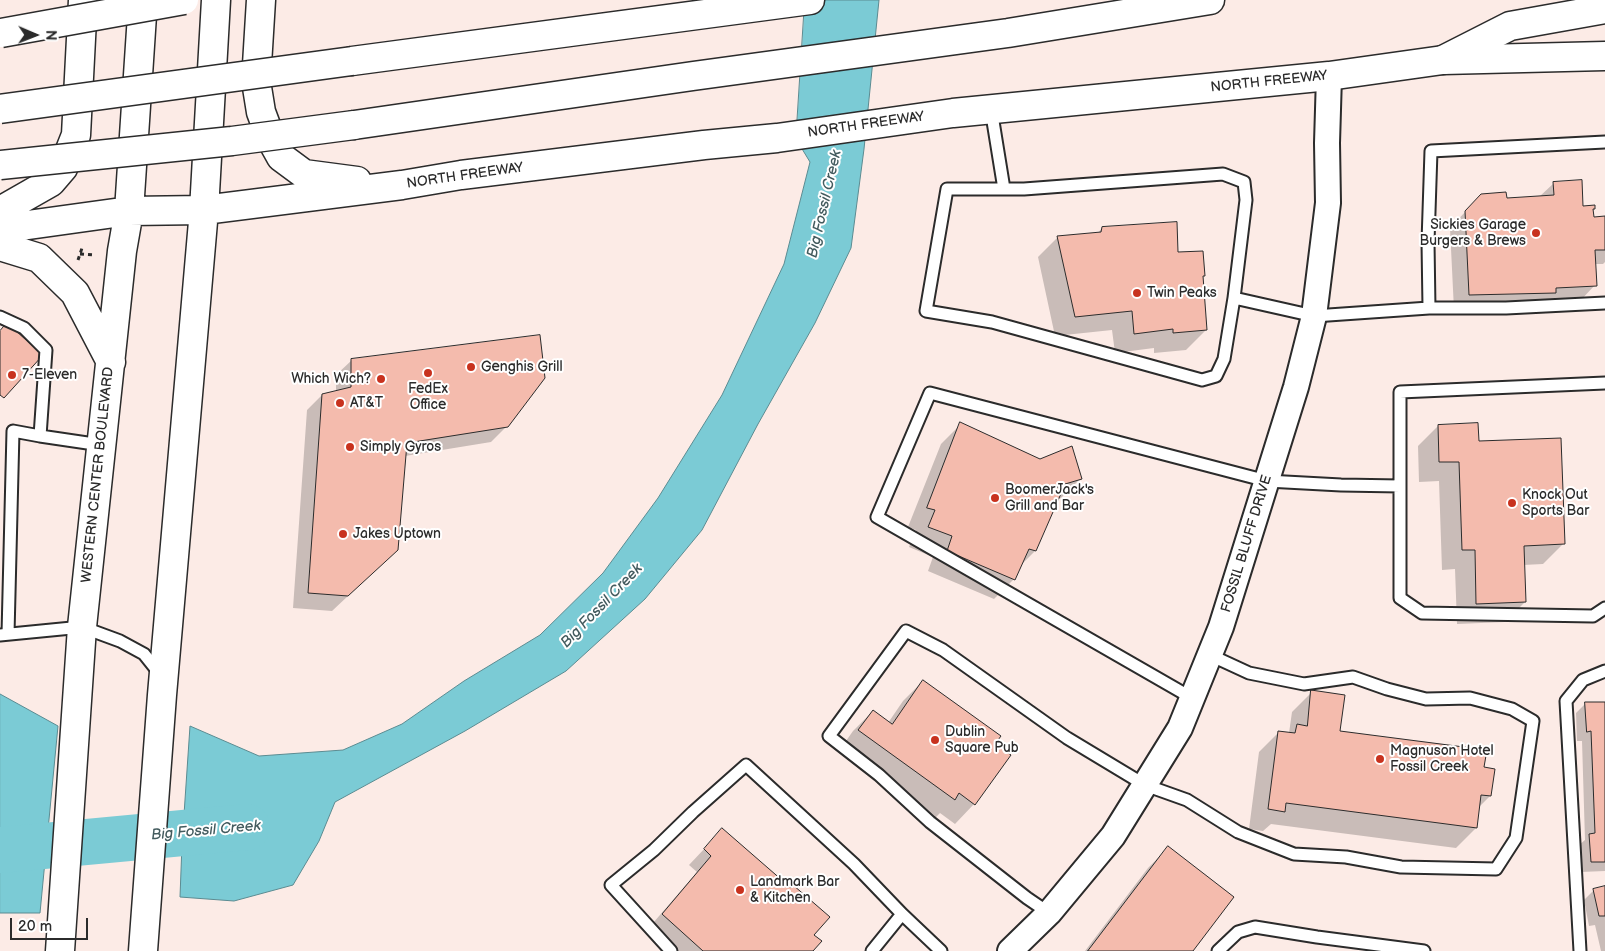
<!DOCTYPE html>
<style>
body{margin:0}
#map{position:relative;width:1605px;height:951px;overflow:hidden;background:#fcebe6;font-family:"Balsamiq Sans",sans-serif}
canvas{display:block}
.north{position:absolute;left:10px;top:10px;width:50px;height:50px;-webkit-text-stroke:4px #fff;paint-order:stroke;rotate:91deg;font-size:14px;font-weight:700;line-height:20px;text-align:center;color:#2b2b2b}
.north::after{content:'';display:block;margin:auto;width:18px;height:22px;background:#2b2b2b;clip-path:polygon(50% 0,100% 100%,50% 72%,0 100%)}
.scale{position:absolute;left:10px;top:918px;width:78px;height:22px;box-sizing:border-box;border:2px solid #2b2b2b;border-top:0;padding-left:6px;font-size:15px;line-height:18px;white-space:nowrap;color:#2b2b2b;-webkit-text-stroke:4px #fff;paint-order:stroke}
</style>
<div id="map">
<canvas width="1605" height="951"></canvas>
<div class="north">N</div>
<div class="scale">20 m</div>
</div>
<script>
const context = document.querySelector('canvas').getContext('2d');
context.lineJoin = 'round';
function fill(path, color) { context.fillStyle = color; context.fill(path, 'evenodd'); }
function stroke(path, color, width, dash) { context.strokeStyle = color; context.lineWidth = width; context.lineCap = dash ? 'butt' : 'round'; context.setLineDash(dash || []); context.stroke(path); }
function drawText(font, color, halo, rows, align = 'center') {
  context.font = font + ' "Balsamiq Sans",sans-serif'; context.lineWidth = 4; context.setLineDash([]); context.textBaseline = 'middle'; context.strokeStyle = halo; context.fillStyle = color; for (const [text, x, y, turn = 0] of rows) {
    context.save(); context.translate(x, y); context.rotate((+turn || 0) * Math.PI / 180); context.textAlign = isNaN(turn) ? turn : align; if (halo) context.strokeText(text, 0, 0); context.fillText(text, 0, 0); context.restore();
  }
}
const water = new Path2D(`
 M805 0H879L864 149 851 248 815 323 758 424 702 530 645 599 566 671 465 731 335 802 319 841 293 885 234 901 180 897 182 844 190 726 259 756 343 750 402 724 464 681 540 635 603 573 658 498 722 395 784 264 810 162 796 139Z
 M0 694 58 726 40 913H0Z`);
fill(water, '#7bcbd5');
stroke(water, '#5b8b91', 1);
fill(new Path2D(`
 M1554 183 1582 207 1594 209 1592 211V218H1605V262L1603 264H1594L1595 285 1580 301 1454 310 1450 228 1466 211 1505 199 1539 197Z
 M1102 228 1177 253 1204 275 1202 277 1206 330 1186 350 1154 353V348L1115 353 1112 330 1055 336 1038 257 1058 237 1097 234Z
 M352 360 507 426 491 442 405 456 381 565 332 611 293 608 307 410 322 395 336 392V375Z
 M961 424 1081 478 1061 498 1057 499 1035 551 1020 566 1014 579 994 599 928 571 933 557 909 547 916 530 908 527 941 444Z
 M1438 426 1478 442 1563 544 1543 564 1523 565 1525 602 1505 622 1457 624 1455 569 1442 570 1439 481 1419 482 1418 446Z
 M923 681 994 745 974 804 955 824 940 813 934 819 839 751 853 731 873 711 888 723 903 701Z
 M1312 692 1339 732 1483 768 1490 796 1478 808 1476 828 1456 848 1271 824 1263 831 1249 829 1259 752 1279 732 1289 733 1292 712Z
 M1586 703H1605V871L1581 872 1579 845 1585 840 1582 741H1577L1576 713Z
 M722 830 813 935 811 951H671L647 930 697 872 689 865Z
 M1168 848 1192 951H1085L1148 868Z
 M1605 888V951H1601L1595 925 1589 926 1584 900 1594 890Z`), '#0003');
stroke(new Path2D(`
 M0 850 247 827`), '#7bcbd5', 46);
const building = new Path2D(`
 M1582 180 1583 206 1595 205V209H1593L1594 217 1605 216V250H1595L1597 286 1556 288V293L1469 295 1465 211 1481 194 1506 192 1507 198 1554 195 1553 182Z
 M1177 222 1178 252 1203 251 1205 276H1203L1207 330 1173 333V329L1134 334 1132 311 1075 317 1057 236 1101 232 1102 227Z
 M7 323 43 355 4 398 0 395V331Z
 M540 335 545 378 508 427 407 443 398 550 348 596 308 593 322 394 351 387V359Z
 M960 422 1040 459 1072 446 1082 479 1055 487 1063 489 1036 551 1029 549 1015 580 947 551 952 536 928 527 935 510 927 508Z
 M1478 423 1479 441 1561 438 1565 544 1524 546 1526 602 1476 604 1475 550H1462L1459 462H1439L1438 425Z
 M923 680 1001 736 995 744 1011 755 975 805 959 793 955 800 858 730 873 710 892 724Z
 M1311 690 1345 695 1340 731 1487 750 1484 767 1495 769 1491 796 1481 795 1477 828 1286 803 1285 812 1268 809 1278 731 1295 733 1297 724 1307 726Z
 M1585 702H1605V862H1591L1589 834 1595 833 1591 731 1587 732Z
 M722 828 791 888 793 885 830 917 814 935 822 941 813 951H703L662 914 711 856 704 849Z
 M1168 846 1234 897 1193 951H1088Z
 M1605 886V916H1599L1593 889Z`);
fill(building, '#f4bbad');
stroke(building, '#2b2b2b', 1);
const service = new Path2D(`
 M991 109 1004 189
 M1234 298 1224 359 1216 376 1202 380 992 322 926 311 947 189H1024L1223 174 1244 182 1246 200 1234 298 1314 316 1429 308H1506L1605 303
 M1429 308 1428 242 1431 151 1605 142
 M0 317 24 328 46 350 40 436 101 445
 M1605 383 1400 392V598L1422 613 1593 616 1605 608
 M8 634 13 431 40 436
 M0 635 82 627 120 641 144 654 160 674
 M1192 698 877 517 930 393 1267 481 1341 485 1400 486
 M1049 913 1027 898 930 822 879 775 829 736 906 631 943 650 1067 738 1145 785 1187 800 1238 832 1294 854 1346 857 1401 867 1496 869 1516 838 1533 721 1512 709 1470 698 1426 699 1387 689 1353 677 1304 684 1249 673 1210 655
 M671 951 611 885 654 850 693 812 746 765 854 864 902 914 941 951
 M872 951 902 914
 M1218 951 1238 932 1255 927 1317 937 1424 951
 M1580 951 1566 701 1583 680 1605 671`);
const minor = new Path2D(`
 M1010 951 1049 913 1113 836 1180 728 1221 627 1296 387 1314 316 1328 203 1327 143 1329 76`);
const secondary = new Path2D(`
 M261 0 256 81 261 112 271 139 281 157 304 174 357 181
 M0 211 51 182 63 168 76 135 83 0
 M0 229 129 211 204 210 402 185 461 175 704 145 777 138 953 113 1329 76 1443 60 1605 56
 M0 246 39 258 75 293 111 362
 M60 951 82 627 122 251 129 211 143 0
 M143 951 162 695 204 210 216 0`);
const motorway = new Path2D(`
 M1443 60 1510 26 1605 9
 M352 61 810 0
 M354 125 693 76 1008 33 1210 0`);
stroke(service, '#2b2b2b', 15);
stroke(minor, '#2b2b2b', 28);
stroke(secondary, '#2b2b2b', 31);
stroke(motorway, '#2b2b2b', 31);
stroke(new Path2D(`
 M80 254 94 255
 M78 260 83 245`), '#2b2b2b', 3, [4, 4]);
stroke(service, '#fff', 11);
stroke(minor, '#fff', 24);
stroke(secondary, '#fff', 28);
stroke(motorway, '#fff', 28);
const motorwayBridge = new Path2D(`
 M1 33 184 0
 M0 109 352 61
 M0 165 232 141 354 125`);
stroke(motorwayBridge, '#2b2b2b', 31, []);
stroke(motorwayBridge, '#fff', 28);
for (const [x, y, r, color] of [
 [1536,233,5,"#c8321e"],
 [1137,293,5,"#c8321e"],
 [471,367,5,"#c8321e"],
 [428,373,5,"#c8321e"],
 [12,375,5,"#c8321e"],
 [381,379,5,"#c8321e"],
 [340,403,5,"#c8321e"],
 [350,447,5,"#c8321e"],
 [995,498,5,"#c8321e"],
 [1512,503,5,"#c8321e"],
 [343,534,5,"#c8321e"],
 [935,740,5,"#c8321e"],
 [1380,759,5,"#c8321e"],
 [740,890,5,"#c8321e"]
]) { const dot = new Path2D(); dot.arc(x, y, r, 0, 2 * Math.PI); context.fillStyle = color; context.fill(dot); stroke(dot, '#fff', 2); }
drawText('14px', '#2b2b2b', '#fff', [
 ["NORTH FREEWAY",1269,82,-6],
 ["NORTH FREEWAY",866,125,-8],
 ["NORTH FREEWAY",465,176,-8],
 ["WESTERN CENTER BOULEVARD",98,475,-84],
 ["FOSSIL BLUFF DRIVE",1247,544,-73]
]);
drawText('14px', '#2b2b2b', '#fff', [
 ["Sickies Garage",1526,225,"right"],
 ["Burgers & Brews",1526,241,"right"],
 ["Twin Peaks",1147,293],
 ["Genghis Grill",481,367],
 ["7-Eleven",22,375],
 ["Which Wich?",371,379,"right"],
 ["FedEx",428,389,"center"],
 ["Office",428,405,"center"],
 ["AT&T",350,403],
 ["Simply Gyros",360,447],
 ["BoomerJack's",1005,490],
 ["Grill and Bar",1005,506],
 ["Knock Out",1522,495],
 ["Sports Bar",1522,511],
 ["Jakes Uptown",353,534],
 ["Dublin",945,732],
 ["Square Pub",945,748],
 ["Magnuson Hotel",1390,751],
 ["Fossil Creek",1390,767],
 ["Landmark Bar",750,882],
 ["& Kitchen",750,898]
], 'left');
drawText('italic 15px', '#435b5e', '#fff', [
 ["Big Fossil Creek",825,204,-77],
 ["Big Fossil Creek",602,606,-46],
 ["Big Fossil Creek",206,831,-5]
]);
</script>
